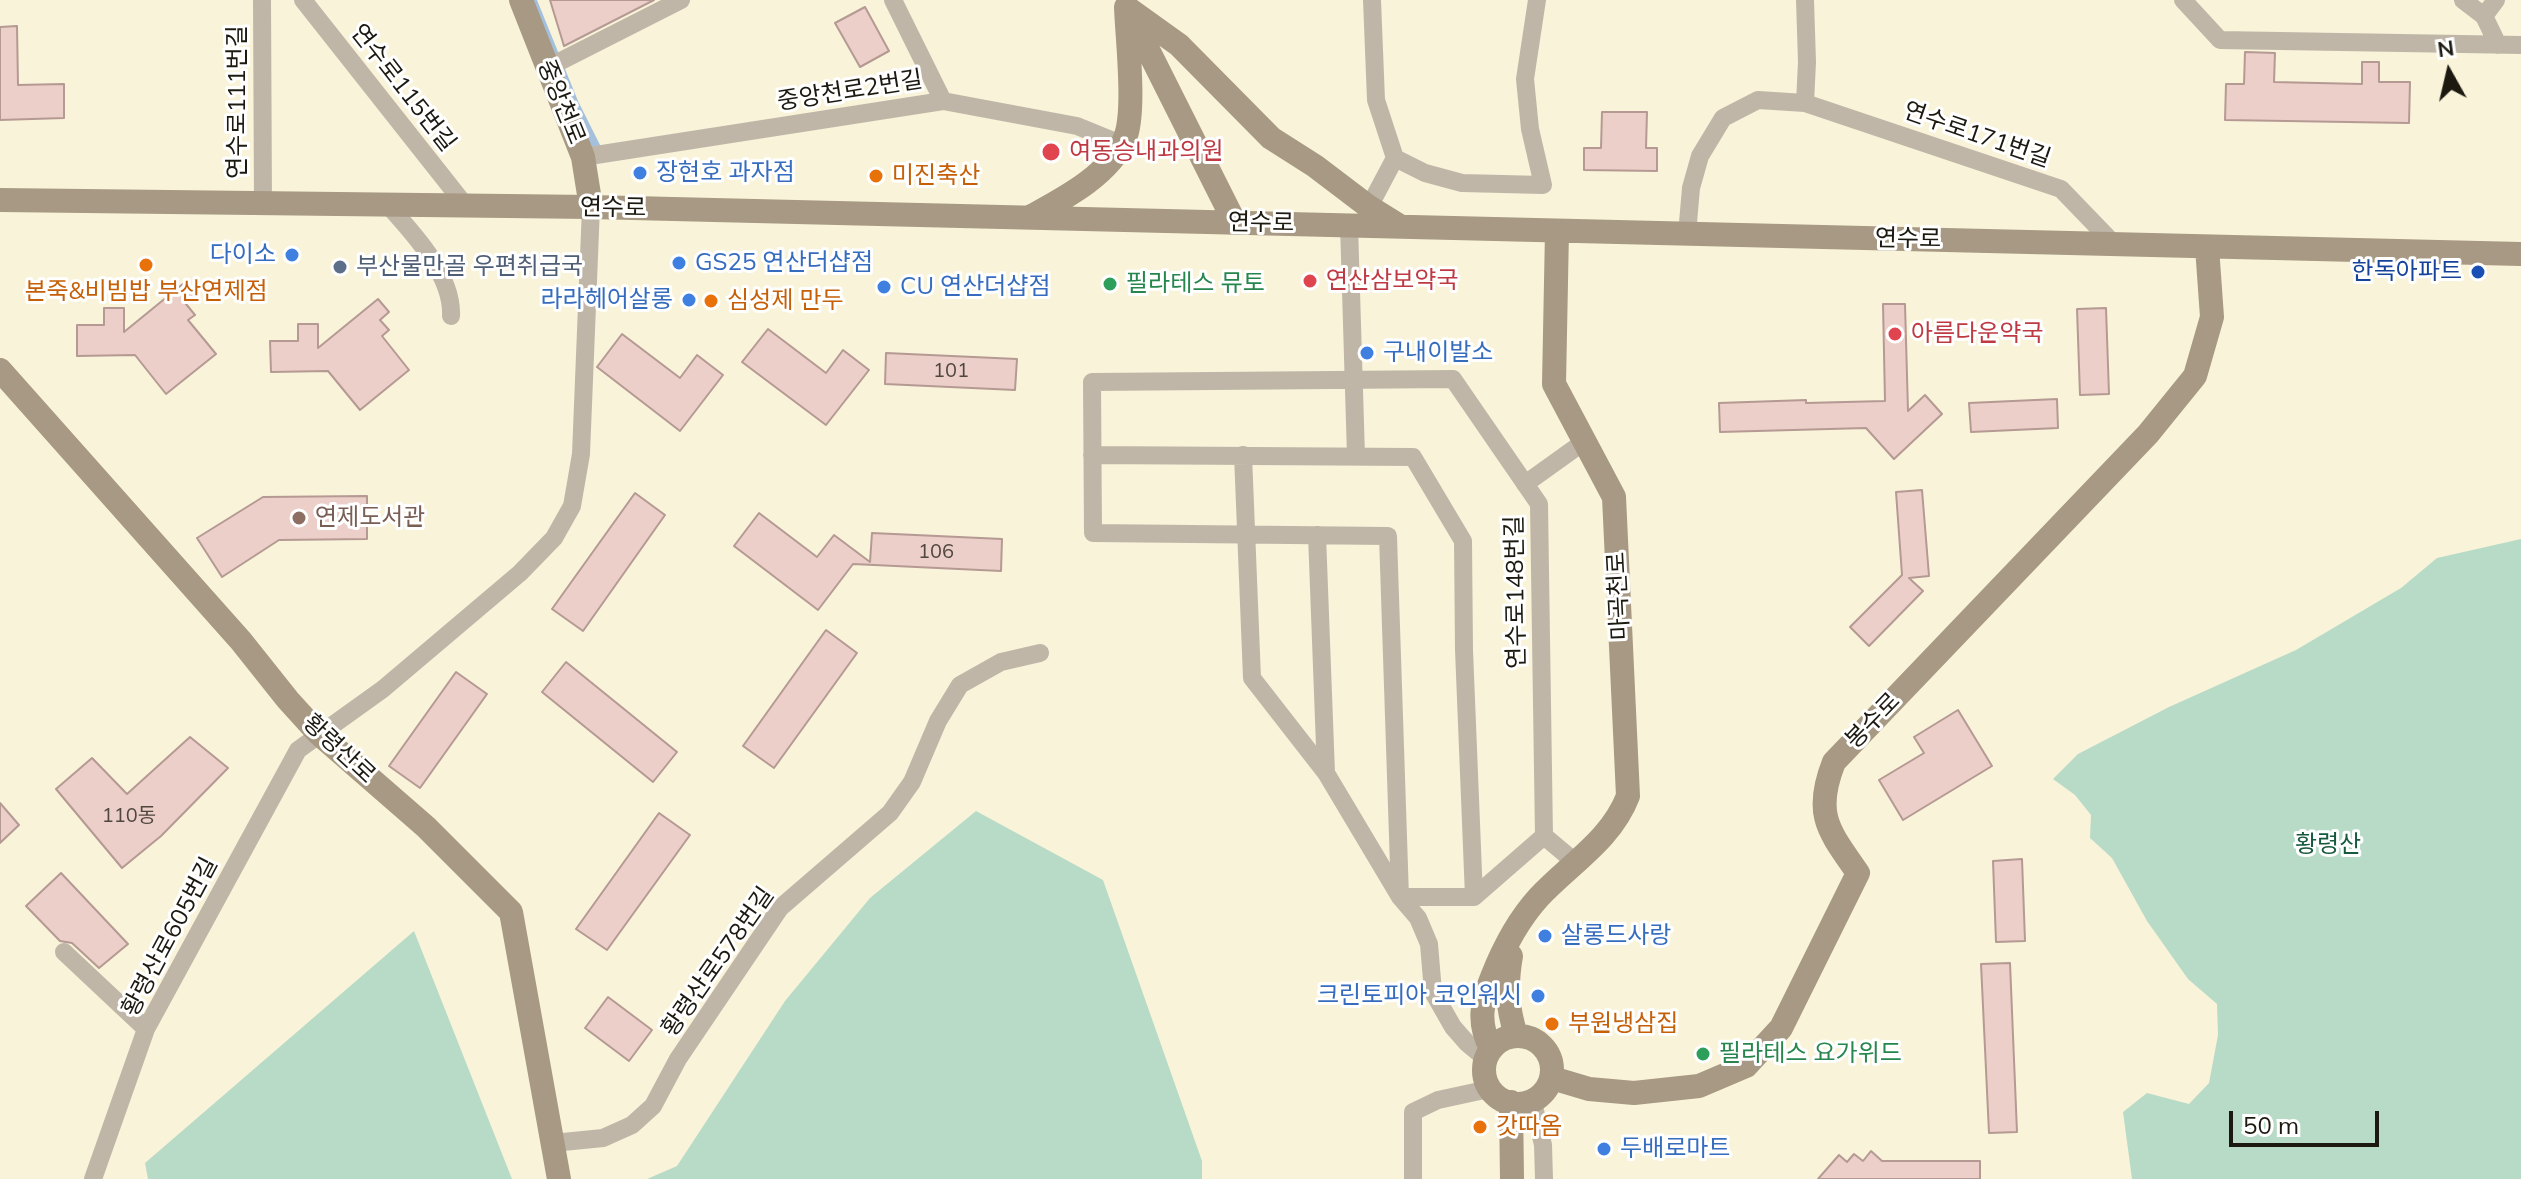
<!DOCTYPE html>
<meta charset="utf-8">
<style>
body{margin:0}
#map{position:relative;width:2521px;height:1179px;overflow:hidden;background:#f9f3d9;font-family:Mulish,sans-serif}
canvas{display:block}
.north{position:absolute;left:2409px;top:32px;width:80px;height:80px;-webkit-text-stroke:6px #fff;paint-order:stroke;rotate:352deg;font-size:22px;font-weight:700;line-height:32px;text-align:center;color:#1b1910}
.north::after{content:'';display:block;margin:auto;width:28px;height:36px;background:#1b1910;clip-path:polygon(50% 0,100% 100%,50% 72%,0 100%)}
.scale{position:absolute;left:2229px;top:1111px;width:150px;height:36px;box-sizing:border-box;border:4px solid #1b1910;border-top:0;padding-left:10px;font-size:24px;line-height:28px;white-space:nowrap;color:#1b1910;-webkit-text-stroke:6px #fff;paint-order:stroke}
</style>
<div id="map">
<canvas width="2521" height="1179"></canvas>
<div class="north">N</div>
<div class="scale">50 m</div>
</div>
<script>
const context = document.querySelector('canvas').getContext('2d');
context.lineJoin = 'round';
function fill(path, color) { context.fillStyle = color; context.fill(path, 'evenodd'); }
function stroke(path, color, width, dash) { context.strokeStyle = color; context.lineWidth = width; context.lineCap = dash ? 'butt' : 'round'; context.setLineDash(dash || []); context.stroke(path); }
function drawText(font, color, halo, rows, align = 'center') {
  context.font = font + ' Mulish,"Noto Sans KR",sans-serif'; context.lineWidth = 6; context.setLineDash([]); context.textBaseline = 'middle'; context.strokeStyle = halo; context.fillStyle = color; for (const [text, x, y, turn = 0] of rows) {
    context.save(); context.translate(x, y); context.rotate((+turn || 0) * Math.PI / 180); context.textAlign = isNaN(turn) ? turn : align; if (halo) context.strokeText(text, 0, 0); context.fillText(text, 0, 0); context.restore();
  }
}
fill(new Path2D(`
 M2521 539V1179H2132L2123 1112 2147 1093 2189 1104 2209 1083 2218 1035 2217 1004 2188 979 2147 921 2112 858 2090 838 2091 815 2075 795 2053 779 2078 754 2169 707 2296 650 2401 588 2437 558Z
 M976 811 1103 880 1202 1161V1179H647L677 1166 785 1001 870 898Z
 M414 931 512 1179H148L145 1163Z`), '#b8dbc7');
fill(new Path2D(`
 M513 0H537L578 101 603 151 580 163Z`), '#a4c0dd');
const building = new Path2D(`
 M550 0H654L564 46Z
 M865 7 889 51 860 67 835 23Z
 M17 26 18 85 64 84V118L0 120V27Z
 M2245 52 2275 53 2274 82 2362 84V62H2379V82H2410L2409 123 2225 120 2226 84H2244Z
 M1602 112H1647L1646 148H1657V171L1584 170V148H1601Z
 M184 283 195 297 186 304 195 315 188 320 216 354 166 394 135 355 77 356V325H104V308H124V332Z
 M378 299 389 312 380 320 389 330 382 336 409 370 360 410 328 371 271 372 270 341H298V324H318V348Z
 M1883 304H1905L1908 411 1925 395 1942 414 1894 459 1866 428 1720 432 1719 403 1806 400V403L1885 401Z
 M2106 308 2109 394 2080 395 2077 309Z
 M768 329 826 373 843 350 869 370 826 425 742 362Z
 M622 334 680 378 697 355 723 375 680 431 597 367Z
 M886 353 1017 359 1015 390 885 384Z
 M2057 399 2058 428 1971 432 1969 403Z
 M1922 490 1929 576 1909 578 1923 591 1869 646 1850 627 1902 575 1896 492Z
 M635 493 665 515 583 631 552 609Z
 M367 496V539L279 540 222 577 197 538 263 497Z
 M759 513 817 557 834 535 870 562 872 533 1002 539 1001 571 853 564 818 610 734 546Z
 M826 630 857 653 774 768 743 746Z
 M566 662 677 752 653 782 542 692Z
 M456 672 487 694 420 788 389 766Z
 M1958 710 1992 766 1903 820 1879 780 1924 753 1914 737Z
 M190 737 228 768 161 836 122 868 56 789 92 758 127 794Z
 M0 803 19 825 0 843Z
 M659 813 690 835 607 950 576 929Z
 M2022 859 2025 941 1996 942 1993 861Z
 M61 873 128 944 99 968 72 943 60 941 26 906Z
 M2010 963 2017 1132 1989 1133 1981 964Z
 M608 997 652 1030 629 1061 585 1028Z
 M1871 1151 1882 1161H1980V1179H1818L1839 1155 1847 1162 1854 1154 1863 1161Z`);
fill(building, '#eccfc9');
stroke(building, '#b59993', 2);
stroke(new Path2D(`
 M262 0 263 203
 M303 0 465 205
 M893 0 943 101
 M1372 0 1376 100 1395 158 1425 173 1462 183 1543 185 1530 129 1525 79 1537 0
 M1805 0 1807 62 1805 103
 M2183 0 2220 40 2521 45
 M2463 0 2484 16 2498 45
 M2484 16 2496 0
 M547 68 681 0
 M583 157 943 101 1077 126 1121 144
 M387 204C413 233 453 275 451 316
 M1369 207 1395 158
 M1349 225 1356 456
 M1687 234 1691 188 1700 156 1723 118 1758 100 1805 103 2061 189 2114 244
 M1453 379 1539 504 1544 836 1474 897H1400L1388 536 1093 533 1092 382Z
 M1092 455 1413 457 1463 541 1464 650 1474 897
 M1243 455 1252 678 1326 773 1400 897 1418 918 1429 944 1433 992 1453 1027 1467 1043 1485 1058
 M1525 484 1585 441
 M1317 535 1326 773
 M1544 836 1575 862
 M64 952 146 1029
 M1533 1102 1543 1145 1544 1179
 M553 1143 603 1138 632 1125 653 1106 678 1059 780 908 890 813 912 782 938 721 960 685 1001 662 1040 653
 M93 1179 146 1029 298 750 383 689 520 573 554 538 572 506 581 454 591 207
 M1413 1179V1112L1438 1100 1489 1089`), '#c0b6a8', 18);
stroke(new Path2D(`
 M521 0 583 157 591 207
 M1126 7 1179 45 1271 138 1315 166 1369 207 1398 225
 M1130 14 1235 223
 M0 200 591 207 2521 254
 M1030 217C1063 199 1110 175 1125 138 1136 112 1127 37 1126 7
 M0 370 241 641 288 700 318 733 426 827 511 912 559 1179
 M1511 956C1506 984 1507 1007 1516 1035
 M1484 1070a34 34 0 1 1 68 0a34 34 0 1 1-68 0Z
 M1491 1048C1477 1023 1482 1001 1492 977 1503 949 1518 920 1539 897 1571 863 1611 840 1628 796L1614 497 1554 384 1557 231
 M1552 1078 1589 1089 1634 1093 1699 1086 1746 1066 1781 1028 1858 873C1829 831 1813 815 1834 762L2148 434 2195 376 2212 317 2207 247
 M1511 1102 1512 1179`), '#a79983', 24);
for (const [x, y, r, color] of [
 [1051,152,10,"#e0444e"],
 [640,173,8,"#3f7fe0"],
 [876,176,8,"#e8710a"],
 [292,255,8,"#3f7fe0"],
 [679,263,8,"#3f7fe0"],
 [146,265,8,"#e8710a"],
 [340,267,8,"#5c6f8a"],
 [2478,272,8,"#1a4fb4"],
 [1310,281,8,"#e0444e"],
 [1110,284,8,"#2e9e5b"],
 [884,287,8,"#3f7fe0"],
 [689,300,8,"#3f7fe0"],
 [711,301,8,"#e8710a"],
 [1895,334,8,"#e0444e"],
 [1367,353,8,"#3f7fe0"],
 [299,518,8,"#8d6e63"],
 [1545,936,8,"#3f7fe0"],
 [1538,996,8,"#3f7fe0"],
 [1552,1024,8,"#e8710a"],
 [1703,1054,8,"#2e9e5b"],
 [1480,1127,8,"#e8710a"],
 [1604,1149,8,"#3f7fe0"]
]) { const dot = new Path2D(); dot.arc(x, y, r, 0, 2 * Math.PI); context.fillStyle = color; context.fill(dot); stroke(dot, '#fff', 3); }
drawText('20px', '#4f463e', null, [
 ["101",951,371],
 ["106",936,552],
 ["110동",129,816]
]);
drawText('24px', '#1b1910', '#fff', [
 ["연수로115번길",403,88,52],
 ["중앙천로2번길",850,91,-9],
 ["연수로111번길",238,102,-90],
 ["중앙천로",561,102,68],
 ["연수로171번길",1977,135,19],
 ["연수로",613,208,1],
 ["연수로",1261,223,1],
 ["연수로",1908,239,1],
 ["연수로148번길",1516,592,-91],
 ["마곡천로",1619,596,-93],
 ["봉수로",1873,721,-46],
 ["황령산로",339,749,43],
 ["황령산로605번길",170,937,-62],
 ["황령산로578번길",718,962,-55]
]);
drawText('24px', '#be3a42', '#fff', [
 ["여동승내과의원",1069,152],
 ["연산삼보약국",1326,281],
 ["아름다운약국",1911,334]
], 'left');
drawText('24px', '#366cbe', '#fff', [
 ["장현호 과자점",656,173],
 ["다이소",276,255,"right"],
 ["GS25 연산더샵점",695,263],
 ["CU 연산더샵점",900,287],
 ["라라헤어살롱",673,300,"right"],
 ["구내이발소",1383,353],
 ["살롱드사랑",1561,936],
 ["크린토피아 코인워시",1522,996,"right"],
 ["두배로마트",1620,1149]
], 'left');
drawText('24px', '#c56008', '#fff', [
 ["미진축산",892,176],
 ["본죽&비빔밥 부산연제점",146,292,"center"],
 ["심성제 만두",727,301],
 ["부원냉삼집",1568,1024],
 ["갓따옴",1496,1127]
], 'left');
drawText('24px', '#4e5e75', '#fff', [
 ["부산물만골 우편취급국",356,267]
], 'left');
drawText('24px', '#164399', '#fff', [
 ["한독아파트",2462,272]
], 'right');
drawText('24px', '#27864d', '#fff', [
 ["필라테스 뮤토",1126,284],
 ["필라테스 요가위드",1719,1054]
], 'left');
drawText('24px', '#785e54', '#fff', [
 ["연제도서관",315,518]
], 'left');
drawText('24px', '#16593c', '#fff', [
 ["황령산",2328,845]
]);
</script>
